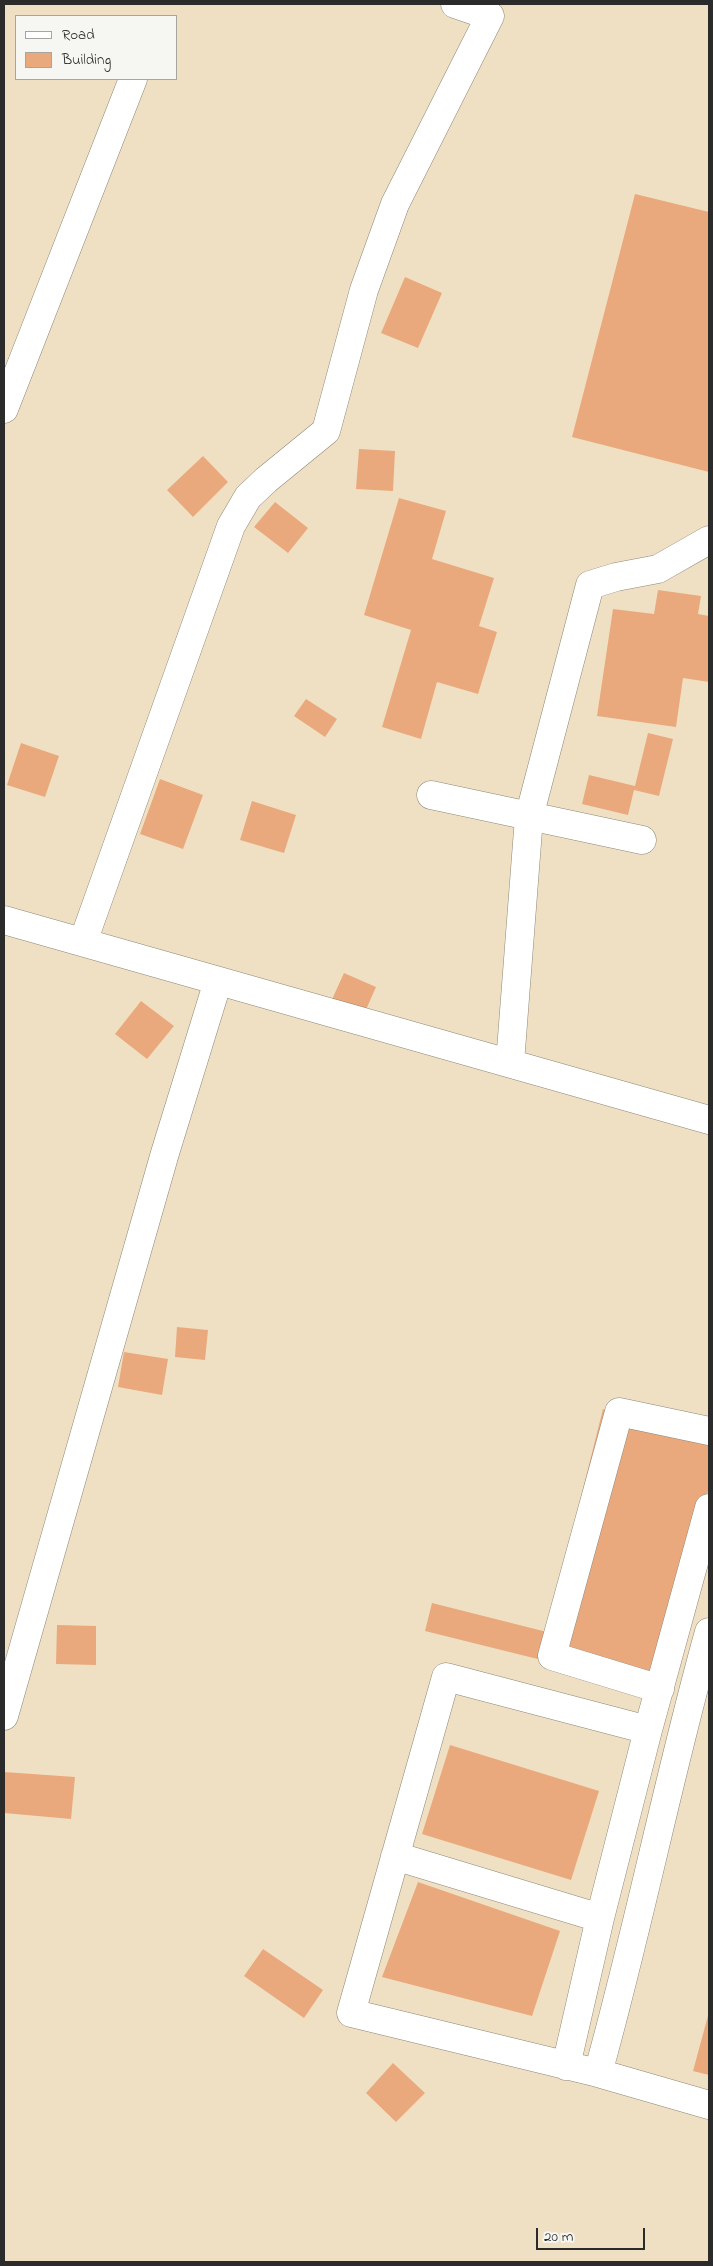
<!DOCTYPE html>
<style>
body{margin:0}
#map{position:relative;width:713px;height:2266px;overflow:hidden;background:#f0e0c3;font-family:"Indie Flower",sans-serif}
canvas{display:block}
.frame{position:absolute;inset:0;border:5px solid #2b2b2b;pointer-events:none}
.legend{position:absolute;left:15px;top:15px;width:162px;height:65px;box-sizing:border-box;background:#f6f6f2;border:1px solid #a5a5a2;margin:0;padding:6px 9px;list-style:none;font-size:15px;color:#2b2b2b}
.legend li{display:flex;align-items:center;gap:10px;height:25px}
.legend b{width:25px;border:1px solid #a5a5a2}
.scale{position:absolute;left:536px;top:2228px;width:109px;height:22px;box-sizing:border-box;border:2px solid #2b2b2b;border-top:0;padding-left:6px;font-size:15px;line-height:18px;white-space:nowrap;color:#2b2b2b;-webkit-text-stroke:4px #f6f6f2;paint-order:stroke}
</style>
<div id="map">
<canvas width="713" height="2266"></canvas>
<div class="frame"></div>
<ul class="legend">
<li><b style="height:6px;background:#fff"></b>Road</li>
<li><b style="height:14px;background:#e9a97c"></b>Building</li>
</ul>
<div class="scale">20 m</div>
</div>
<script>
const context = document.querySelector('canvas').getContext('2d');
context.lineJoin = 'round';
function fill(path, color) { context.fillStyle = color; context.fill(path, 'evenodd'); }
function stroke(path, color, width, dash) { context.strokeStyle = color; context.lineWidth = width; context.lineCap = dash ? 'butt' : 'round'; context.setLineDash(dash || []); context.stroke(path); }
fill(new Path2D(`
 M635 194 709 212V472L572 437Z
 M405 277 442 293 418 348 381 333Z
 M359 449 395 451 393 491 356 489Z
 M203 456 228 482 193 517 167 490Z
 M399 498 446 511 432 559 494 578 479 626 497 632 478 694 437 682 421 739 382 727 411 630 364 615Z
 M275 502 308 528 288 553 254 527Z
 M658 590 701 596 698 614 709 616V682L683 678 676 727 597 716 613 609 654 614Z
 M306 699 337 719 325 737 294 716Z
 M648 733 673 739 659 796 634 790 628 815 582 804 589 775 635 786Z
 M21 743 59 756 45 797 7 785Z
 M160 779 203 795 183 849 140 834Z
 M252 801 296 815 284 853 240 840Z
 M344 973 376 987 361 1021 329 1006Z
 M141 1001 174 1026 147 1059 115 1034Z
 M177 1327 208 1330 205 1360 175 1357Z
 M124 1352 168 1359 162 1395 118 1387Z
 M603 1409 709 1435V1487L658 1689 425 1631 432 1603 547 1632Z
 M57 1625 96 1626V1665L56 1664Z
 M450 1745 599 1791 571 1880 422 1834Z
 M4 1772 75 1777 71 1819 4 1813Z
 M418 1882 560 1931 532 2016 382 1977Z
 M263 1949 323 1990 304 2018 244 1976Z
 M709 2012V2075L693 2071Z
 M393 2063 425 2093 396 2122 366 2093Z`), '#e9a97c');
const minor = new Path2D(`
 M4 409 133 79
 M431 795 642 840
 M4 920 709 1120
 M83 942 231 526 248 497 266 480 326 431 364 290 395 204 490 16 455 4
 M510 1063 529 817 590 585 616 577 658 569 709 540
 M660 1689 552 1656 619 1412 709 1431
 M4 1716 165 1153 218 981
 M648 1730 446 1677 351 2013 598 2073 709 2105
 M395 1856 600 1918 566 2066
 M600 1918 648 1730 709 1508
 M598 2073C639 1927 668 1778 709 1632`);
stroke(minor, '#8e8677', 29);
stroke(minor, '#fff', 28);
</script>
